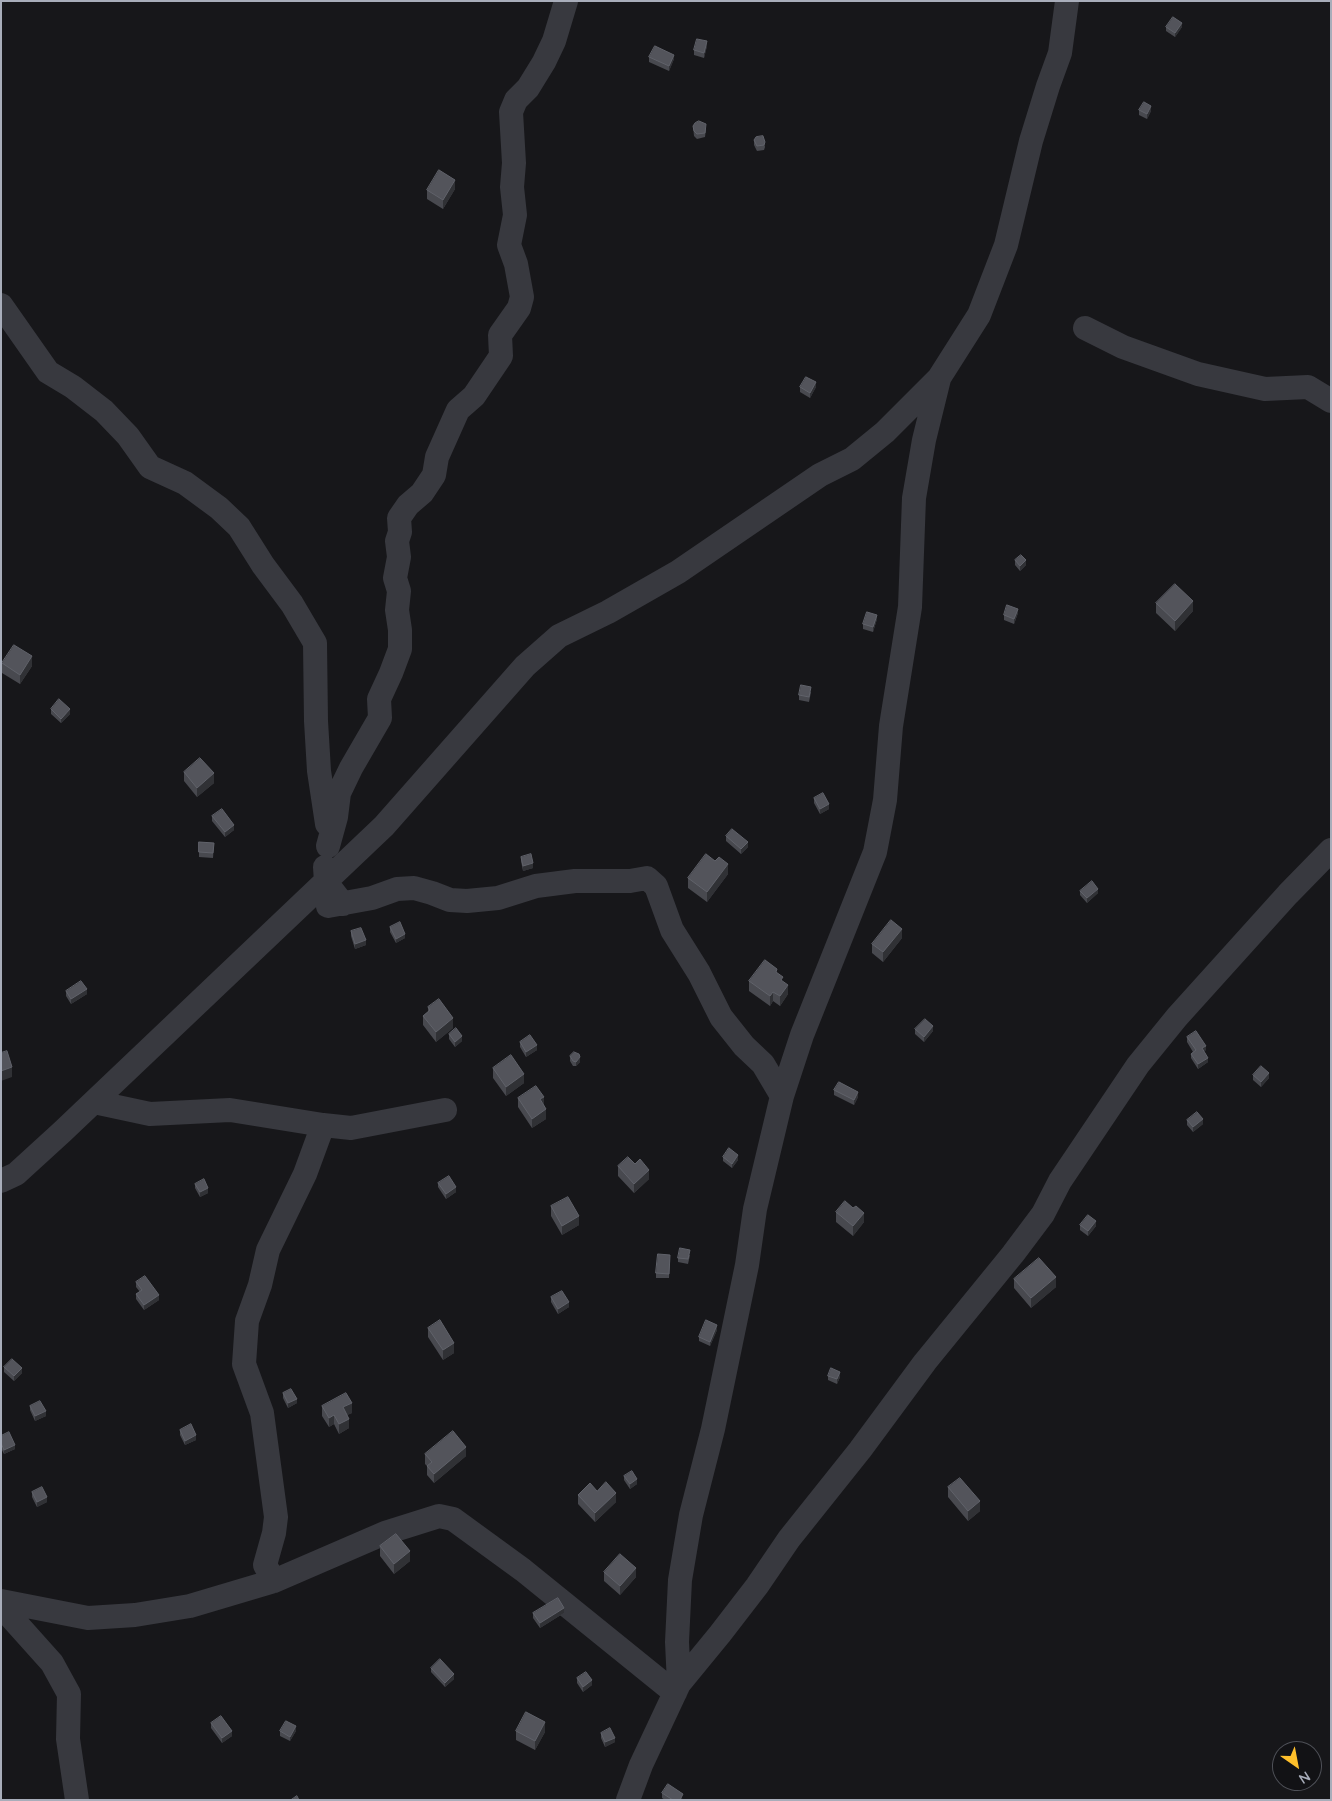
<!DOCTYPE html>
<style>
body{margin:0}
#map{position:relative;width:1332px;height:1801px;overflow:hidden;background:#17171a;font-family:Quicksand,sans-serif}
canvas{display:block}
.frame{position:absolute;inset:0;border:2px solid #a8adba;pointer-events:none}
.north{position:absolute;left:1272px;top:1741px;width:50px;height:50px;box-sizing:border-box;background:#121215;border:1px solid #4e5057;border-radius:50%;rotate:147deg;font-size:14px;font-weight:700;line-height:20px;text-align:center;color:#a8adba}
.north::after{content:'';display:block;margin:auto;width:18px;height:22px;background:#febf2b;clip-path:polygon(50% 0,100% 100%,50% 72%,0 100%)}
</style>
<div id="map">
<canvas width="1332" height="1801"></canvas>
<div class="frame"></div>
<div class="north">N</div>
</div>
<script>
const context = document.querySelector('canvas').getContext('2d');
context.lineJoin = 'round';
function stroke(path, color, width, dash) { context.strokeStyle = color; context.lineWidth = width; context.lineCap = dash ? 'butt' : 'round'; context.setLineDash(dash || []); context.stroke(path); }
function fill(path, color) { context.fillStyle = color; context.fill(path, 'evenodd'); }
stroke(new Path2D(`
 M1 305 48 372 73 387 104 411 128 436 150 467 185 483 219 508 239 527 263 565 292 604 315 643 316 721 319 771 327 824
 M1085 328 1123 347 1198 374 1265 389 1308 387 1331 401
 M328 846 336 817 339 793 351 768 380 718 379 699 391 673 400 649V630L397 610 399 591 395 578 399 557 397 541 400 532 399 518 408 505 422 493 434 475 437 457 458 410 474 396 501 356 500 335 519 308 522 297 516 264 509 245 515 215 512 187 514 163 511 112 516 100 528 88 544 62 554 41 566 1
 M325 867 326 882 343 904
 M328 906 372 898 397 889 414 888 432 893 450 900 467 901 498 898 536 886 575 881H630L647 878 656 886 672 930 699 973 721 1017 744 1046 763 1064 782 1096
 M94 1102 150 1114 230 1110 323 1125 351 1128 445 1110
 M1 1181 16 1174 62 1132 384 826 525 666 559 636 608 612 678 572 820 475 852 459 885 432 939 378 979 315 1006 245 1031 141 1048 86 1060 53 1067 1
 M274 1581 265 1565 274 1533 276 1517 262 1413 244 1364 247 1321 260 1285 268 1250 305 1174 323 1125
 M1 1601 88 1618 135 1615 190 1606 274 1581 385 1533 439 1516 453 1519 523 1570 675 1693
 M1 1606 52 1663 69 1694 68 1739 77 1800
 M679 1684 677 1642 680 1580 691 1515 713 1429 747 1265 755 1209 782 1096 802 1035 875 852 885 800 891 726 910 607 914 498 924 440 939 379
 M628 1800 641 1765 679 1684 720 1634 757 1586 789 1539 860 1450 925 1362 1013 1254 1043 1214 1060 1181 1138 1065 1177 1017 1288 894 1331 850`), '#38393f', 24);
fill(new Path2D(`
 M1166 27H1182L1175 37 1166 31Z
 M707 46 704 58 694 55V50Z
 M649 57 674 59 669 71 649 62Z
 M1139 110 1151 111 1147 119 1139 115Z
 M693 126 706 129 705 137 697 139 694 136Z
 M763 136 765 147 764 150 757 151 754 145V140Z
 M455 189 443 209 427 199V190Z
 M800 387H816L810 398 800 392Z
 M1015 560 1026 565 1020 571 1015 565Z
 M1156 603 1193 611 1175 631 1156 613Z
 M1018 613 1014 624 1004 620V615Z
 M877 619 873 632 863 629V624Z
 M2 663 32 666 20 684 2 673Z
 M811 692 809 702 799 700V695Z
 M51 709 70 714 61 723 51 714Z
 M184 772 214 783 197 797 184 781Z
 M814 798 829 809 820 814 814 803Z
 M212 816 234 830 225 837 212 821Z
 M726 836 748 847 741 854 726 841Z
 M199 842 214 843 213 858 199 857Z
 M521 857 533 868 523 871 521 861Z
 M728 874 707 902 688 888V878Z
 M1080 891 1098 893 1087 903 1080 895Z
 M390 927 405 938 396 943 390 932Z
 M351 931 366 945 355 949 351 936Z
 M902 938 883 962 872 953V944Z
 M777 973 788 994 780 1006 773 1001 770 1006 749 991V981Z
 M66 991 87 994 71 1004 66 996Z
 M428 1007 453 1028 436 1042 423 1025V1016L428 1012Z
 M915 1029 933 1031 924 1042 915 1034Z
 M449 1034 462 1041 455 1047 449 1039Z
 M1187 1037 1206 1050 1204 1051 1208 1062 1198 1069 1191 1058V1054L1193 1052 1187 1042Z
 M520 1042 537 1050 526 1057 520 1047Z
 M570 1056 580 1062 576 1066H573L570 1061Z
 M493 1068 524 1083 506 1096 493 1078Z
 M1253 1075 1269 1078 1261 1087 1253 1080Z
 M834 1090 858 1097 854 1105 834 1095Z
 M518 1098 544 1105 546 1119 532 1128 518 1107Z
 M1187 1120 1203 1124 1193 1132 1187 1125Z
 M723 1157 738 1160 732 1168 723 1161Z
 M618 1166 649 1179 634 1193 618 1176Z
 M438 1183 456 1192 446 1199 438 1187Z
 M195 1184 208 1193 200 1197 195 1188Z
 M551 1206 579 1225 562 1235 551 1216Z
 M836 1212 864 1222 853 1236 836 1222Z
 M1080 1225 1096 1226 1088 1236 1080 1230Z
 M690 1255 688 1264 678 1262V1258Z
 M670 1259 669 1278H656V1273Z
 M1014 1279 1056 1287 1031 1308 1014 1288Z
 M136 1282 159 1300 144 1310 136 1299V1294L140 1292 136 1287Z
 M551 1297 569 1307 558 1314 551 1302Z
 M428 1328 454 1353 443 1360 428 1337Z
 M717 1330 710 1346 699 1341V1337Z
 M4 1367 22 1373 14 1381 4 1372Z
 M828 1376 840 1377 837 1384 828 1380Z
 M283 1393 297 1403 288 1408 283 1398Z
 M30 1406 46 1416 35 1421 30 1410Z
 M322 1406 352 1413 347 1415 349 1428 339 1434 334 1424 329 1427 322 1416Z
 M180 1430 196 1440 185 1445 180 1435Z
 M1 1436 15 1449 4 1454 1 1448Z
 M425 1454 466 1456 434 1483 427 1475V1466L425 1464Z
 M624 1476 637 1484 630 1489 624 1480Z
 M948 1487 980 1511 968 1521 948 1497Z
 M597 1491 616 1502 595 1522 578 1504V1495Z
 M32 1492 47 1502 37 1507 32 1497Z
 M380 1546 410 1561 394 1574 380 1556Z
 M604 1572 636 1577 620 1595 604 1581Z
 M533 1613H564L540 1628 533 1618Z
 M431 1668 454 1679 445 1687 431 1672Z
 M577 1678 592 1685 583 1692 577 1683Z
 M211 1723 232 1736 222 1743 211 1728Z
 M280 1731H296L290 1741 280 1736Z
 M516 1731 545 1732 535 1750 516 1740Z
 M601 1733 615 1742 605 1747 601 1738Z
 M662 1793 683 1799V1800H665L662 1798Z`), '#48494f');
fill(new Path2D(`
 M1182 23V27L1175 37V33Z
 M707 41V46L704 58V53Z
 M674 55V59L669 71V66Z
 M1151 106V111L1147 119V114Z
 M455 180V189L443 209V200Z
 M816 382V387L810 398V393Z
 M1026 560V565L1020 571V566Z
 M1193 601V611L1175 631V621Z
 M1018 609V613L1014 624V619Z
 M877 615V619L873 632V627Z
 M32 656V666L20 684V675Z
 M70 709V714L61 723V719Z
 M214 773V783L197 797V788Z
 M829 804V809L820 814V809Z
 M234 825V830L225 837V832Z
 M748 842V847L741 854V849Z
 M533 863V868L523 871V866Z
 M728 864V874L707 902V892Z
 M1098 889V893L1087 903V898Z
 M902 929V938L883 962V952Z
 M405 934V938L396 943V939Z
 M366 940V945L355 949V944Z
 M788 985V994L780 1006V996Z
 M87 989V994L71 1004V999Z
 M773 992V1001L770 1006V996Z
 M453 1018V1028L436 1042V1032Z
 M933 1026V1031L924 1042V1037Z
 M462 1036V1041L455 1047V1042Z
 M537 1045V1050L526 1057V1052Z
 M1206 1046V1050L1202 1053V1048Z
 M580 1057V1062L576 1066V1062Z
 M1208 1058V1062L1198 1069V1064Z
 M12 1067V1077L1 1081V1071Z
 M1269 1073V1078L1261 1087V1082Z
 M524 1074V1083L506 1096V1087Z
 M858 1092V1097L854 1105V1100Z
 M544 1097V1106L540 1099Z
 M546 1109V1119L532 1128V1119Z
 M1203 1119V1124L1193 1132V1127Z
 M738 1155V1160L732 1168V1164Z
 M649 1170V1179L634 1193V1184Z
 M456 1187V1192L446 1199V1194Z
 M208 1188V1193L200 1197V1192Z
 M864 1213V1222L853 1236V1226Z
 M579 1216V1225L562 1235V1226Z
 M1096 1221V1226L1088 1236V1231Z
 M1056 1277V1287L1031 1308V1298Z
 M159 1295V1300L144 1310V1305Z
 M569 1302V1307L558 1314V1309Z
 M717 1325V1330L710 1346V1342Z
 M454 1343V1353L443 1360V1350Z
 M22 1368V1373L14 1381V1376Z
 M840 1372V1377L837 1384V1379Z
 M297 1399V1403L288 1408V1403Z
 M352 1403V1413L343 1417V1407Z
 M46 1411V1416L35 1421V1416Z
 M334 1415V1424L329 1427V1418Z
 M349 1419V1428L339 1434V1424Z
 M196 1435V1440L185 1445V1441Z
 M15 1445V1449L4 1454V1450Z
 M466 1447V1456L434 1483V1474Z
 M637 1479V1484L630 1489V1484Z
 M616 1493V1502L595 1522V1513Z
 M47 1497V1502L37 1507V1502Z
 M980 1501V1511L968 1521V1511Z
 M410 1551V1561L394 1574V1564Z
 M636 1568V1577L620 1595V1586Z
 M564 1608V1613L540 1628V1623Z
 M454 1674V1679L445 1687V1683Z
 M592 1680V1685L583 1692V1687Z
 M545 1722V1732L535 1750V1741Z
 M296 1726V1731L290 1741V1737Z
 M232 1731V1736L222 1743V1738Z
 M615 1738V1742L605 1747V1742Z`), '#303135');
const building = new Path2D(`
 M1173 17 1182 23 1175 33 1166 27Z
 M697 39 707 41 704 53 694 50Z
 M655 46 674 55 669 66 649 57Z
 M1144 102 1151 106 1147 114 1139 110Z
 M699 121 706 124 705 133 697 134 694 131 693 126 695 123Z
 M763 136 765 142 764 145 757 146 754 140 756 137Z
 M439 170 455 180 443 200 427 190Z
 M806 377 816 382 810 393 800 387Z
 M1021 555 1026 560 1020 566 1015 560Z
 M1175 584 1193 601 1175 621 1156 603Z
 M1007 605 1018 609 1014 619 1004 615Z
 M867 612 877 615 873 627 863 624Z
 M14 645 32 656 20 675 2 663Z
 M801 685 811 687 809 697 799 695Z
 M59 699 70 709 61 719 51 709Z
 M200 758 214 773 197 788 184 772Z
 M823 793 829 804 820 809 814 798Z
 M222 809 234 825 225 832 212 816Z
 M732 829 748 842 741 849 726 836Z
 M199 842 214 843 213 853 199 852Z
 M531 854 533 863 523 866 521 857Z
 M706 854 715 861 719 857 728 864 707 892 688 878Z
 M1092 881 1098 889 1087 898 1080 891Z
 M891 920 902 929 883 952 872 944Z
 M400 922 405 934 396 939 390 927Z
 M361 928 366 940 355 944 351 931Z
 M765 960 777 969 776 972 783 977 781 980 788 985 780 996 773 992 770 996 749 981Z
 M81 981 87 989 71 999 66 991Z
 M439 999 453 1018 436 1032 423 1016 430 1010 428 1007Z
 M925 1019 933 1026 924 1037 915 1029Z
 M456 1028 462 1036 455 1042 449 1034Z
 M1196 1031 1206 1046 1202 1048 1208 1058 1198 1064 1191 1054 1196 1050 1187 1037Z
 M530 1035 537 1045 526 1052 520 1042Z
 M7 1051 12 1067 1 1071V1053Z
 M574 1052 579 1054 580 1057 576 1062 573 1061 570 1056Z
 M511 1055 524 1074 506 1087 493 1068Z
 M1261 1066 1269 1073 1261 1082 1253 1075Z
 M839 1082 858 1092 854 1100 834 1090Z
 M536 1086 544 1097 540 1099 546 1109 532 1119 518 1098Z
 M1197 1112 1203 1119 1193 1127 1187 1120Z
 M729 1148 738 1155 732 1164 723 1157Z
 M628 1157 635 1164 640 1159 649 1170 634 1184 618 1166Z
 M449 1176 456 1187 446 1194 438 1183Z
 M204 1179 208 1188 200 1192 195 1184Z
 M568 1197 579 1216 562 1226 551 1206Z
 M845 1201 853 1208 856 1206 864 1213 853 1226 836 1212Z
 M1088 1215 1096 1221 1088 1231 1080 1225Z
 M680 1248 690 1250 688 1259 678 1258Z
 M658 1254 670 1255 669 1274 656 1273Z
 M1039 1258 1056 1277 1031 1298 1014 1279Z
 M145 1276 159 1295 144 1305 136 1294 142 1290 136 1282Z
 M562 1291 569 1302 558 1309 551 1297Z
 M440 1320 454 1343 443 1350 428 1328Z
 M706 1320 717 1325 710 1342 699 1337Z
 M12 1359 22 1368 14 1376 4 1367Z
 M831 1368 840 1372 837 1379 828 1376Z
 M291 1389 297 1399 288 1403 283 1393Z
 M346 1393 352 1403 343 1407 349 1419 339 1424 334 1415 329 1418 322 1406Z
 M40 1401 46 1411 35 1416 30 1406Z
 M191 1424 196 1435 185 1441 180 1430Z
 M453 1431 466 1447 434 1474 427 1466 432 1462 425 1454Z
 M9 1432 15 1445 4 1450 1 1443V1436Z
 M632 1471 637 1479 630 1484 624 1476Z
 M960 1478 980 1501 968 1511 948 1487Z
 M606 1482 616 1493 595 1513 578 1495 590 1483 597 1491Z
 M42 1487 47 1497 37 1502 32 1492Z
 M396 1534 410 1551 394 1564 380 1546Z
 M620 1554 636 1568 620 1586 604 1572Z
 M558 1598 564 1608 540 1623 533 1613Z
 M440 1659 454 1674 445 1683 431 1668Z
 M586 1672 592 1680 583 1687 577 1678Z
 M526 1712 545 1722 535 1741 516 1731Z
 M221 1716 232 1731 222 1738 211 1723Z
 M286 1721 296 1726 290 1737 280 1731Z
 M610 1728 615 1738 605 1742 601 1733Z
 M668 1784 683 1794 680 1800H673L662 1793Z
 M297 1796 299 1800H291Z`);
fill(building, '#53545b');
stroke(building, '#60626a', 1);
</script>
